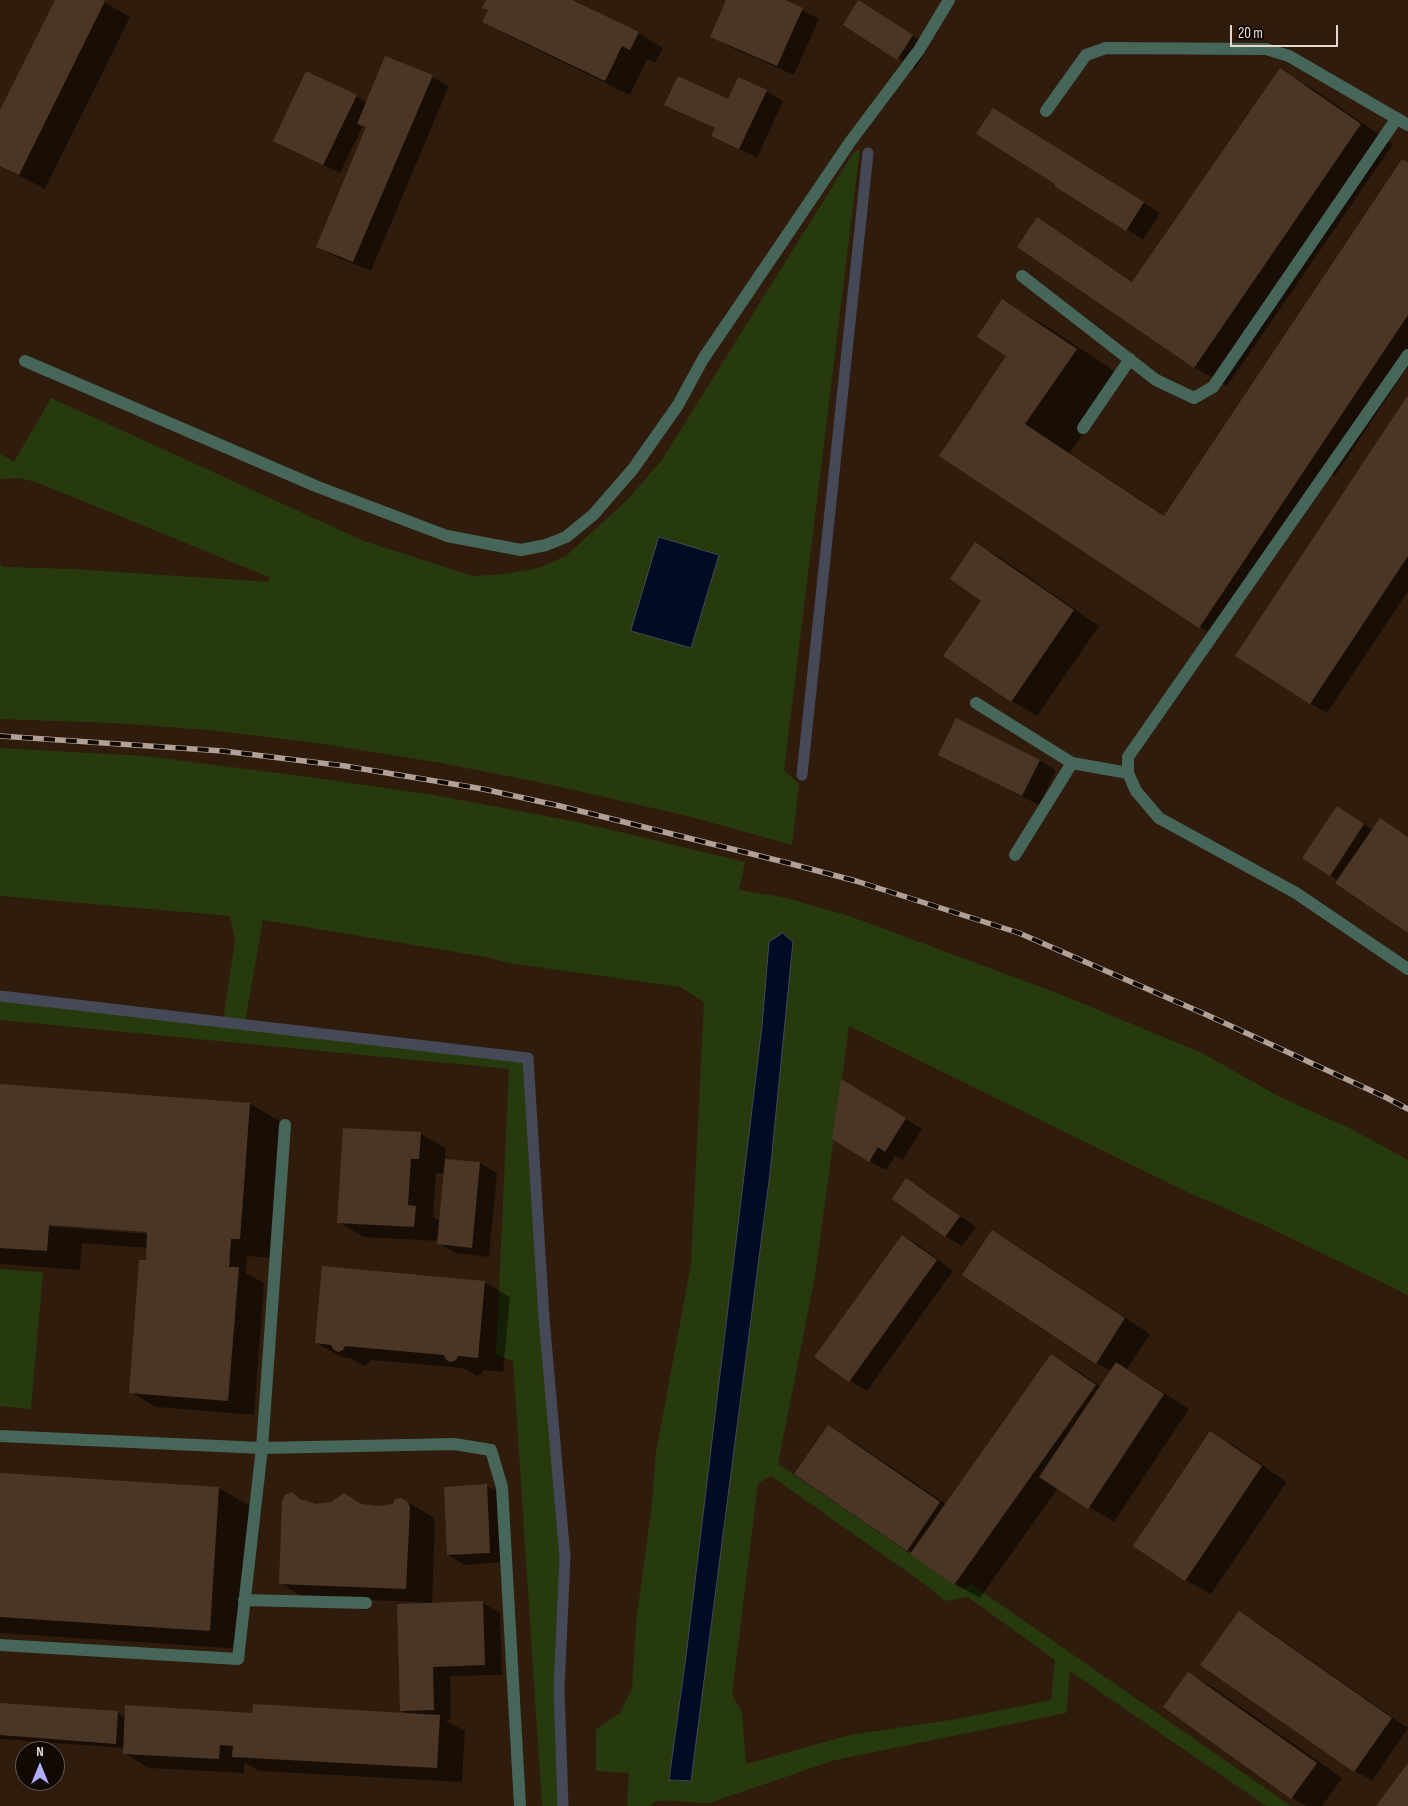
<!DOCTYPE html>
<style>
body{margin:0}
#map{position:relative;width:1408px;height:1806px;overflow:hidden;background:#301c0d;font-family:"Sofia Sans Condensed",sans-serif}
canvas{display:block}
.north{position:absolute;left:15px;top:1741px;width:50px;height:50px;box-sizing:border-box;background:#110904;border:1px solid #665c55;border-radius:50%;rotate:0deg;font-size:14px;font-weight:700;line-height:20px;text-align:center;color:#e6d8cf}
.north::after{content:'';display:block;margin:auto;width:18px;height:22px;background:#afaefa;clip-path:polygon(50% 0,100% 100%,50% 72%,0 100%)}
.scale{position:absolute;left:1230px;top:25px;width:108px;height:22px;box-sizing:border-box;border:2px solid #e6d8cf;border-top:0;padding-left:6px;font-size:15px;line-height:18px;white-space:nowrap;color:#e6d8cf;-webkit-text-stroke:4px #110904;paint-order:stroke}
</style>
<div id="map">
<canvas width="1408" height="1806"></canvas>
<div class="north">N</div>
<div class="scale">20 m</div>
</div>
<script>
const context = document.querySelector('canvas').getContext('2d');
context.lineJoin = 'round';
function fill(path, color) { context.fillStyle = color; context.fill(path, 'evenodd'); }
function stroke(path, color, width, dash) { context.strokeStyle = color; context.lineWidth = width; context.lineCap = dash ? 'butt' : 'round'; context.setLineDash(dash || []); context.stroke(path); }
fill(new Path2D(`
 M860 149 784 770 799 784 792 845 688 816 538 782 441 763 317 743 208 730 113 723 0 719V563L3 567 73 569 269 582V577L41 484 21 478 0 479V454L14 462 51 398 364 541 473 576 504 574 538 568 566 556 627 500 661 461 854 152Z
 M0 748 145 756 302 776 434 795 578 822 745 862 739 890 787 898 849 916 1057 993 1202 1053 1280 1097 1349 1128 1408 1160V1296L1394 1288 1259 1223 1183 1190 849 1026 815 1276 778 1464 962 1589 971 1584 1291 1806H1266L1070 1671 1066 1713 835 1760 709 1803C690 1804 671 1798 653 1802L651 1806H627L629 1773 596 1771V1729L620 1713 632 1689 636 1623 652 1503 656 1452 691 1264 704 1002 680 987 509 963 486 957 263 920 245 1022 223 1020 235 941 230 916 0 896ZM769 943 770 1173 691 1781 669 1780 686 1656 762 1026ZM771 1476 926 1585 945 1601 968 1597 1055 1660 1051 1700 957 1719 850 1735 746 1764 742 1712 732 1695 758 1483Z
 M0 998 525 1061 542 1318 562 1558 557 1688 560 1806H542L513 1361 496 1355 509 1069 0 1020Z
 M0 1269 43 1272 31 1409 0 1406Z`), '#273a0d');
const water = new Path2D(`
 M659 537 719 555 691 648 631 631Z
 M783 933 793 942 770 1173 691 1781 669 1780 686 1656 762 1026 769 942Z`);
fill(water, '#000b24');
stroke(water, '#454857', 1);
fill(new Path2D(`
 M56 0H100L130 17 45 189 0 166V113Z
 M488 0H569L638 33 663 48 655 63 647 59 630 95 509 36 484 22 489 10Z
 M728 0H782L819 19 794 75 728 46 711 36Z
 M876 12 929 46 915 69 844 24Z
 M1280 70 1313 89 1393 144 1227 386 1194 367 1038 219 1133 282Z
 M432 77 449 86 371 271 334 256 317 246 367 128 363 126 340 173 274 140 356 96 367 103Z
 M766 91 783 101 757 158 713 135 716 129 666 104 729 100Z
 M1010 119 1160 213 1143 240 1057 183Z
 M1408 164V367L1335 476 1322 468 1216 637 986 486 1008 356 1002 301 1048 327 1122 376 1070 453 1165 516Z
 M1408 397V591L1327 713 1310 703Z
 M975 544 1001 558 1099 626 1037 716 1012 701 983 600Z
 M1040 761 1056 770 1039 805 957 764Z
 M1337 807 1373 830 1380 820 1408 836V931L1330 875Z
 M0 1085 250 1104 283 1123 273 1258 247 1256 246 1273 264 1283 254 1415 156 1407 131 1392 152 1262 148 1248 82 1243 80 1270 0 1264ZM43 1223 149 1231V1234L43 1226Z
 M859 1090 922 1129 903 1160 895 1156 886 1170 869 1161Z
 M421 1134 446 1148 445 1160 480 1163 497 1173 489 1257 456 1253 439 1244V1241L364 1237 338 1222ZM436 1173H445L441 1222 433 1217Z
 M907 1180 924 1190 976 1227 962 1246 945 1236Z
 M992 1232 1017 1246 1150 1334 1127 1369 1189 1409 1114 1522 1058 1488 980 1598 955 1584 908 1550 828 1427 853 1441 946 1504 1051 1355 1077 1370 1101 1387 1111 1371 1096 1363Z
 M903 1236 920 1246 953 1271 867 1391 850 1381 815 1356Z
 M484 1282 510 1297 503 1372 484 1370 481 1374 477 1376 463 1368 370 1360 368 1364 364 1366 350 1358 342 1357 316 1343Z
 M1211 1433 1236 1447 1287 1482 1211 1594 1185 1580Z
 M0 1474 219 1488 252 1507 243 1649 0 1633Z
 M487 1486 504 1495 507 1562 465 1565 448 1555Z
 M292 1494 308 1503 316 1505H362L378 1507 407 1502 433 1517 435 1522 432 1604 483 1603 500 1613 502 1675 450 1676 451 1719 445 1720 465 1731 462 1782 259 1771 244 1762V1773L149 1768 124 1753V1748L0 1739V1705L117 1713 126 1718 253 1714H408L402 1711 422 1602 305 1598 280 1583Z
 M1239 1613 1256 1622 1408 1728 1372 1781 1355 1771 1202 1665Z
 M1189 1674 1214 1688 1342 1778 1322 1806H1307L1292 1798 1164 1707Z`), '#0007');
stroke(new Path2D(`
 M802 775 868 153
 M0 996 528 1058 544 1318 565 1557 559 1688 563 1806`), '#454857', 11);
fill(new Path2D(`
 M55 0H103L105 1 19 175 0 166V110Z
 M486 0H572L639 32 630 50 622 46 605 81 482 22 488 10 482 8Z
 M726 0H785L803 8 777 66 710 37Z
 M858 0 913 35 897 60 843 25Z
 M385 56 433 75 353 262 316 247 366 127 357 124Z
 M1280 68 1361 124 1194 368 1017 247 1037 217 1132 282Z
 M306 71 357 95 323 165 273 141Z
 M678 76 728 99 738 77 767 90 739 149 711 136 715 128 664 105Z
 M993 108 1144 202 1126 231 1054 186 1055 184 976 134Z
 M1402 159 1408 163V315L1199 628 939 456 1006 356 977 337 1002 299 1077 349 1025 424 1164 516Z
 M1408 395V556L1310 704 1235 656Z
 M975 542 1074 610 1011 702 943 656 981 601 950 579Z
 M956 718 1040 760 1022 796 938 755Z
 M1337 806 1364 824 1330 876 1302 858Z
 M1380 818 1408 837V933L1335 883Z
 M841 1079 906 1118 885 1152 878 1147 869 1162 832 1139Z
 M0 1084 250 1103 240 1239H231L229 1267H239L228 1401 129 1393 139 1260H146L147 1232 49 1225 47 1251 0 1248Z
 M343 1128 421 1132 419 1159H411L408 1205 416 1206 414 1227 337 1223Z
 M445 1159 480 1162 472 1248 437 1244Z
 M906 1178 960 1216 945 1237 892 1199Z
 M992 1230 1125 1318 1096 1364 962 1275Z
 M902 1235 937 1260 849 1382 814 1357Z
 M322 1266 485 1281 478 1358 458 1356 456 1360 451 1362 446 1360 444 1355 345 1346 343 1350 338 1352 333 1349 331 1345 315 1343Z
 M1051 1354 1096 1385 954 1585 910 1554Z
 M1116 1362 1164 1394 1088 1509 1039 1477Z
 M828 1425 940 1502 907 1551 794 1474Z
 M1210 1431 1262 1466 1185 1581 1133 1546Z
 M0 1473 219 1487 210 1631 0 1617Z
 M487 1484 490 1553 447 1555 444 1487Z
 M292 1492 300 1499 316 1504 331 1502 344 1493 361 1504 378 1506 393 1504 395 1499 401 1498 407 1501 410 1507 406 1589 279 1584 282 1501 285 1495Z
 M483 1601 485 1665 433 1667 434 1710 400 1711 397 1604Z
 M1239 1611 1392 1718 1354 1772 1200 1665Z
 M1188 1672 1317 1763 1291 1799 1163 1707Z
 M0 1703 118 1711 116 1744 0 1735Z
 M253 1704 440 1715 437 1768 232 1757 233 1746 220 1745 219 1759 123 1754 125 1705 252 1713Z
 M1408 1763V1806H1376Z`), '#4b3626');
stroke(new Path2D(`
 M1046 111 1086 55 1106 48 1266 49 1289 56 1408 125
 M1022 276 1156 380 1194 398 1213 387 1397 118
 M1408 355 1128 757V773L1136 791 1159 818 1296 893 1408 969
 M25 361 318 487 447 536 521 550 546 545 566 537 593 515 633 469 678 405 703 359 735 312 850 142 919 50 949 0
 M1083 428 1130 359
 M976 703 1072 763 1128 773
 M1015 855 1072 763
 M0 1436 262 1448 454 1444 491 1450 502 1487 520 1806
 M244 1600 366 1603
 M0 1645 238 1659 262 1448 285 1125`), '#456658', 12);
const rail = new Path2D(`
 M0 736 223 751 345 766 483 789 560 806 784 862 856 881 1019 933 1207 1015 1385 1097 1408 1109`);
stroke(rail, '#b0a095', 5.5);
stroke(rail, '#110904', 4, [11]);
</script>
